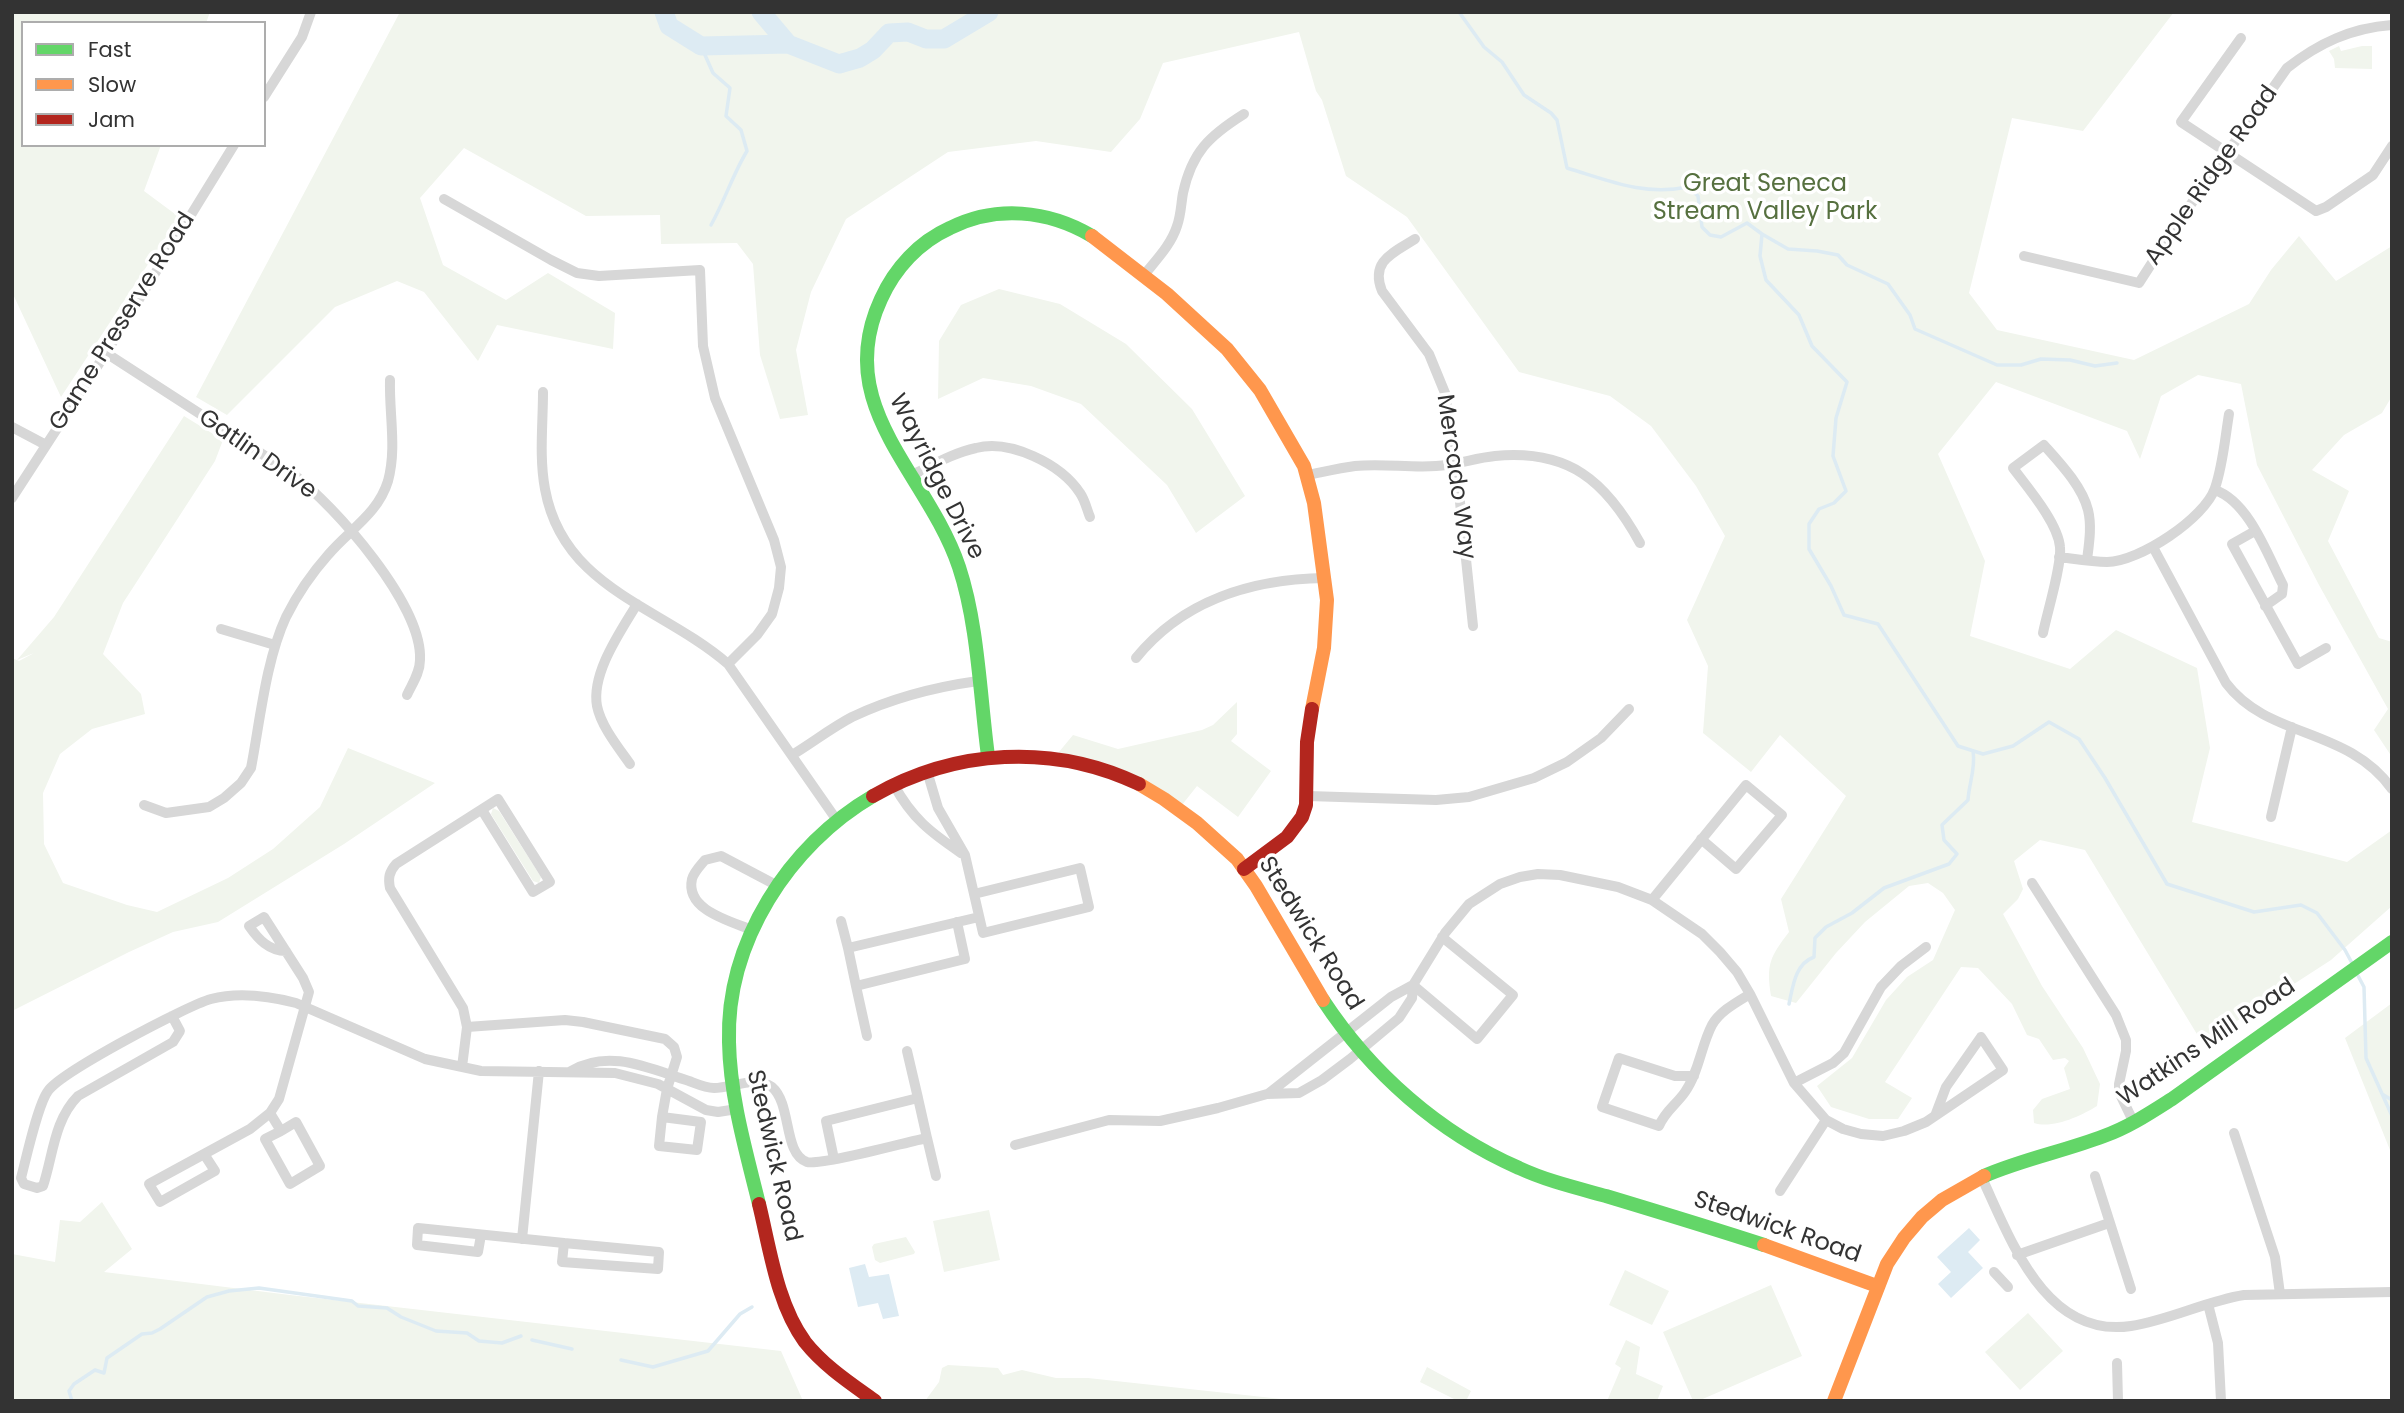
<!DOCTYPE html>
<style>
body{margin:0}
#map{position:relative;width:2404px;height:1413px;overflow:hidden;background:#fff;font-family:Poppins,sans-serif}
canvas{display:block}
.frame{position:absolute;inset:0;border:14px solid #333;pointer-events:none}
.legend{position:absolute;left:21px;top:21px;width:245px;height:126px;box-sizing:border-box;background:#fff;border:2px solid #adadad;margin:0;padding:9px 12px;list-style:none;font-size:21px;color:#333}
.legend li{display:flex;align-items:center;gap:14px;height:35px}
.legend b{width:35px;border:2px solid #adadad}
</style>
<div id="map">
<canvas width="2404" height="1413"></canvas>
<div class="frame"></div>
<ul class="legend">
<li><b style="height:9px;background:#63d668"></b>Fast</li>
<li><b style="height:9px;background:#ff974d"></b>Slow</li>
<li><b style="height:9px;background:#b3261e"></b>Jam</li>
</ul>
</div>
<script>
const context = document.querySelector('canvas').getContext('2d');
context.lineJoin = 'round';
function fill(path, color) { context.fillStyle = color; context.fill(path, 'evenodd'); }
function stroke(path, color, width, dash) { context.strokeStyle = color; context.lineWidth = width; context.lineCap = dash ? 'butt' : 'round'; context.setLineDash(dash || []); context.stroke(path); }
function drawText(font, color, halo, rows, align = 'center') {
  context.font = font + ' Poppins,sans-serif'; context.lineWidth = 7; context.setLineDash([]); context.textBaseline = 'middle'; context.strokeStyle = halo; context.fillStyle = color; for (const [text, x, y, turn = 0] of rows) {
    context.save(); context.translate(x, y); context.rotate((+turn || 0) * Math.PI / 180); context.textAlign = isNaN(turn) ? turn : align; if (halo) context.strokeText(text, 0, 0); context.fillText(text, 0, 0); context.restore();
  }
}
fill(new Path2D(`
 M12 12H210L206 23H23V145H161L144 191 179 217 61 397 12 292Z
 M400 12H2174L2083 131 2012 118 1969 293 1997 330 2134 360 2249 304 2271 270 2299 236 2336 281 2392 246V396L2382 413 2344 435 2312 470 2349 491 2328 541 2379 638 2392 642V757L2374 730 2388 709 2319 585 2257 465 2241 384 2198 375 2161 396 2140 459 2127 431 1996 382 1938 454 1985 561 1970 636 2070 669 2116 630 2197 668 2210 748 2192 822 2347 862 2392 830V906L2331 960 2226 1028 2206 1049 2085 850 2040 840 2014 861 2023 889 2018 899 2003 914 2042 986 2083 1048 2100 1084 2097 1106C2081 1116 2053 1129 2034 1123L2033 1110 2042 1099 2070 1089 2064 1068 2069 1061 2065 1058 2053 1060 2039 1039 2027 1035 2012 1004 1978 968 1961 967 1885 1082 1912 1098 1898 1119H1869L1831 1107 1817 1086 1852 1058 1886 1000 1907 977 1933 960 1955 910 1943 893 1928 883 1909 886 1865 922 1836 953 1796 1003 1771 996C1766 964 1770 957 1789 932L1781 899 1846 796 1780 735 1751 772 1703 733 1708 666 1687 620 1725 536 1696 486 1651 426 1610 396 1519 372 1407 217 1346 176 1322 100 1316 91 1299 32 1163 63 1140 119 1111 152 1036 141 948 152 846 219 811 292 796 350 808 415 780 419 760 355 753 264 737 243 661 244 660 215 586 216 464 148 420 198 443 265 506 300 548 273 615 313 613 349 497 325 478 361 424 292 397 281 335 307 227 415 196 397Z
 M2339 46 2341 51 2362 46H2372V69L2335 68 2334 59 2329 51Z
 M999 289 1060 304 1126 344 1192 409 1245 496 1196 533 1167 485 1081 404 1031 386 983 378 938 399 939 341 961 305Z
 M184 416 223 440 215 461 123 603 103 654 141 694 145 714 92 729 60 754 43 793 44 844 63 883 127 905 157 912 228 878 273 849 320 807 348 748 435 783 344 844 218 922 173 932 129 952 12 1011V658L19 661 34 653 17 660 54 617Z
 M1237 702V734L1231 741 1271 771 1238 817 1197 786 1178 810 1152 792 1054 758 1073 735 1118 749 1202 730 1213 725Z
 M493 808 499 811 541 877 539 883 533 881 491 814Z
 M2392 1003V1155L2345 1038Z
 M102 1202 132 1249 104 1272 290 1295 781 1351 803 1401H12V1254L55 1262 60 1220 80 1222Z
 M989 1210 1000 1260 944 1272 933 1221Z
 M906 1237 915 1252 914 1254 880 1263 875 1260 872 1247 874 1244Z
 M1625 1270 1669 1291 1652 1325 1609 1305Z
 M1771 1285 1802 1356 1698 1401H1693L1663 1332Z
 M2028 1313 2063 1351 2020 1390 1985 1352Z
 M1626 1340 1640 1347 1636 1374 1663 1386 1657 1401H1607L1621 1368 1615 1364Z
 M948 1365 998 1368 1003 1375 1022 1370 1056 1378H1088L1300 1401H925L939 1382 942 1368Z
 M1427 1367 1471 1391 1466 1401H1458L1420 1382Z`), '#f1f5ed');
fill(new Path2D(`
 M1969 1228 1980 1240 1968 1252 1983 1268 1951 1298 1938 1284 1951 1272 1937 1257Z
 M865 1264 869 1277 889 1274 899 1316 883 1319 878 1303 858 1307 849 1268Z`), '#ddebf3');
stroke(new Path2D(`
 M1459 12 1484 47 1502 62 1524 95 1551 113 1557 120 1567 168C1610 181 1643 196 1688 187L1698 196 1702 227 1710 235 1721 237 1747 223 1762 234 1760 256 1766 280 1799 315 1812 346 1847 382 1836 418 1833 456 1846 491 1834 503 1819 509 1809 524V549L1831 586 1844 615 1878 624 1958 746 1983 754 2013 746 2049 722 2079 739 2105 778 2167 884 2254 912 2301 905 2317 913 2345 950 2353 965
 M701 46 713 73 730 88 726 116 741 130 747 151C733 174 725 200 711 225
 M1762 234 1788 249 1817 251 1838 255 1847 265 1888 284 1910 315 1915 329 1997 365H2021L2041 359 2070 360 2095 366 2117 363
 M2356 972 2364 987 2366 1058 2392 1116
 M1789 1004C1793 986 1795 964 1814 957L1815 938 1826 927 1852 913 1884 888 1949 864 1957 854 1944 840 1942 825 1968 800C1969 783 1976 768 1973 751
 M2382 1094 2392 1100
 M532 1340 572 1349
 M621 1360 653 1367 708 1351 740 1314 752 1307
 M72 1401 69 1391 74 1384 95 1370 104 1373 107 1358 142 1334 152 1333 160 1329 207 1297 229 1291 259 1288 352 1301 358 1306 387 1308 401 1317 436 1331 467 1333 479 1341 502 1343 521 1336`), '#ddebf3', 3.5);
stroke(new Path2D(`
 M664 12 669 26 701 46 788 44 839 64 860 58 873 50 889 33 908 32 926 39H944L989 12
 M761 12 788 44`), '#ddebf3', 19);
stroke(new Path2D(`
 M2241 38 2181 122 2316 211 2326 207 2373 175 2392 146
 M264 97 302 37 311 12
 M444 199 551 260 577 273 599 276 700 270 703 346 715 398 774 540 781 567 779 588 772 614 757 635 728 664
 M1415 239C1393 253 1370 261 1382 291L1429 354 1445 393 1456 464 1473 626
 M2024 256 2139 283 2177 224 2287 68C2319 43 2351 28 2392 25
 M1144 275C1156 260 1171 245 1177 226 1181 215 1181 204 1183 193 1192 152 1209 136 1244 114
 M106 353 293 474C335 506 423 605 420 660 420 673 412 684 407 695
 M543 392C543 424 539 457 545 489 563 589 661 606 728 664L836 819
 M12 427 46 445
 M912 475C933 465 953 453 976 448 1010 439 1061 464 1080 493 1085 500 1087 510 1090 517
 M1308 475C1323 472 1340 468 1355 466 1382 463 1409 468 1436 466 1456 465 1475 458 1495 456 1569 449 1606 481 1640 543
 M2215 490C2249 502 2267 554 2283 585L2282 594 2265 606
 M12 498 106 353 234 145
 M2255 531 2232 544 2298 664 2326 648
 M2153 547 2226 683C2268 739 2348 727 2392 789
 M2059 557C2075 559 2092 562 2107 562 2139 562 2205 518 2215 488 2223 465 2225 438 2229 414
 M221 629 275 645
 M2043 633C2047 613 2062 565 2060 547 2058 523 2028 488 2013 468L2044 445C2060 463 2082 486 2088 510 2092 526 2089 544 2087 560
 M1136 658C1183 600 1253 579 1325 578
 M792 755C812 743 831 728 852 717 892 698 935 687 978 681
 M630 764C618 747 601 726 597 706 591 673 621 631 637 604
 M927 771 938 808 965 855 983 933 1089 907 1080 868 974 894
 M894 785C912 818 930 832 961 853
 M1308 796 1436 800 1469 797 1534 778 1567 762 1601 738 1629 709
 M144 805 166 813 209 807 224 798 241 783 251 768C260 721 266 660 286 617 297 595 312 573 328 555 349 530 378 514 388 481 397 448 389 414 390 380
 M2271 817 2292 727
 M2032 883 2116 1015 2126 1040V1051L2119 1084V1092L2134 1123
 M1652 900 1746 785 1782 815 1736 869 1701 839
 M841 921 848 948
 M957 922 965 959 856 986 848 948 979 917
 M752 930C730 921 685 910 692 879 694 872 700 866 705 860L721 856 776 885
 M1413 985 1477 1039 1513 995 1442 937
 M856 986 867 1036
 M172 1016 180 1031 173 1042 78 1096C54 1120 53 1156 43 1186L37 1188 24 1184 21 1178C26 1159 38 1104 48 1091 61 1072 186 1006 211 999 238 992 269 996 296 1003L425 1059 481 1071 615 1073 658 1084 706 1110 718 1112 737 1109
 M467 1027 565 1020 583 1022 665 1039 674 1047 677 1057 667 1089 662 1117 701 1122 697 1150 659 1146 662 1117
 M907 1051 918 1098
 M462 1067 467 1027 463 1008 390 888C388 878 389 872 396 864L498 799 550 882 533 892 482 810
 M571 1071C610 1048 650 1069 689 1081 697 1084 706 1088 714 1088 732 1088 756 1075 772 1087 792 1104 783 1154 807 1162 820 1166 907 1142 927 1138L918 1098 826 1121 834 1159
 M1694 1076H1675L1619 1058 1602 1107 1659 1126C1665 1111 1676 1105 1685 1092 1699 1072 1701 1046 1712 1025 1720 1011 1737 1002 1750 994
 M1794 1083 1833 1063 1844 1053 1881 987 1901 966 1926 947
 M1268 1094 1391 997 1413 985
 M270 1113 281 1131 296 1122 320 1166 290 1184 265 1139 281 1131
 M2234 1133 2275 1257 2280 1294
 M927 1138 936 1176
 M1015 1145 1109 1120 1160 1121 1218 1108 1267 1094 1299 1093 1322 1080 1350 1059 1399 1018 1412 998 1413 985 1445 933 1469 904 1500 884 1520 877 1538 874 1560 875 1618 887 1652 900 1702 934 1720 952 1737 972 1750 994 1794 1083 1826 1120 1843 1129 1861 1134 1883 1136 1904 1131 1926 1122 2003 1070 1981 1037 1946 1087 1935 1116
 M204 1154 215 1171 160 1202 149 1184 250 1129 270 1113 279 1099 309 992 303 978 264 917 249 926C258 939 269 951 286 951
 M1981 1176C2010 1237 2044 1339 2131 1326 2170 1320 2206 1301 2244 1295L2392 1292
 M2095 1176 2131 1289
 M1780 1191 1826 1120
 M481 1235 478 1252 417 1245 418 1228 564 1243 659 1252 658 1269 562 1262 564 1243
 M522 1239 539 1071
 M2017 1255 2109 1223
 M1994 1272 2008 1287
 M2208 1304 2218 1343 2221 1401
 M2117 1363 2118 1401`), '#d7d7d7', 10);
stroke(new Path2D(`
 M988 756C980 696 978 624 959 567 927 472 831 407 881 299 895 268 919 242 950 228 996 205 1048 210 1092 236
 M1323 1000C1371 1073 1439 1133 1519 1168 1547 1181 1577 1188 1606 1196 1659 1212 1712 1228 1764 1245
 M1984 1176C2023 1159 2065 1151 2104 1136 2129 1127 2150 1113 2172 1099L2392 942
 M759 1204C746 1151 730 1097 729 1042 726 942 789 845 873 796`), '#63d668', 14);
stroke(new Path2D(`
 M1092 236 1167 294 1227 349 1260 390 1304 466 1314 503 1327 600 1324 648 1312 709
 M1139 784 1164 799 1197 823 1237 859 1256 886 1323 1000
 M1764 1245 1877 1286
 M1834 1401 1887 1264 1904 1238 1922 1217 1942 1200 1984 1176`), '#ff974d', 14);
stroke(new Path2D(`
 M873 796C955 749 1053 743 1139 784
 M1244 869 1287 837 1302 817 1306 805 1307 742 1312 709
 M759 1204C770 1249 777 1304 805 1342 824 1366 850 1383 875 1401`), '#b3261e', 14);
drawText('24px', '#333', '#fff', [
 ["Apple Ridge Road",2212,176,-55],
 ["Game Preserve Road",123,322,-58],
 ["Gatlin Drive",257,455,35],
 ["Wayridge Drive",936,477,63],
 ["Mercado Way",1455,477,82],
 ["Stedwick Road",1310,934,58],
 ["Watkins Mill Road",2207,1043,-34],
 ["Stedwick Road",773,1156,77],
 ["Stedwick Road",1777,1228,19]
]);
drawText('24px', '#56703f', '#fff', [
 ["Great Seneca",1765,185],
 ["Stream Valley Park",1765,213]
]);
</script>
